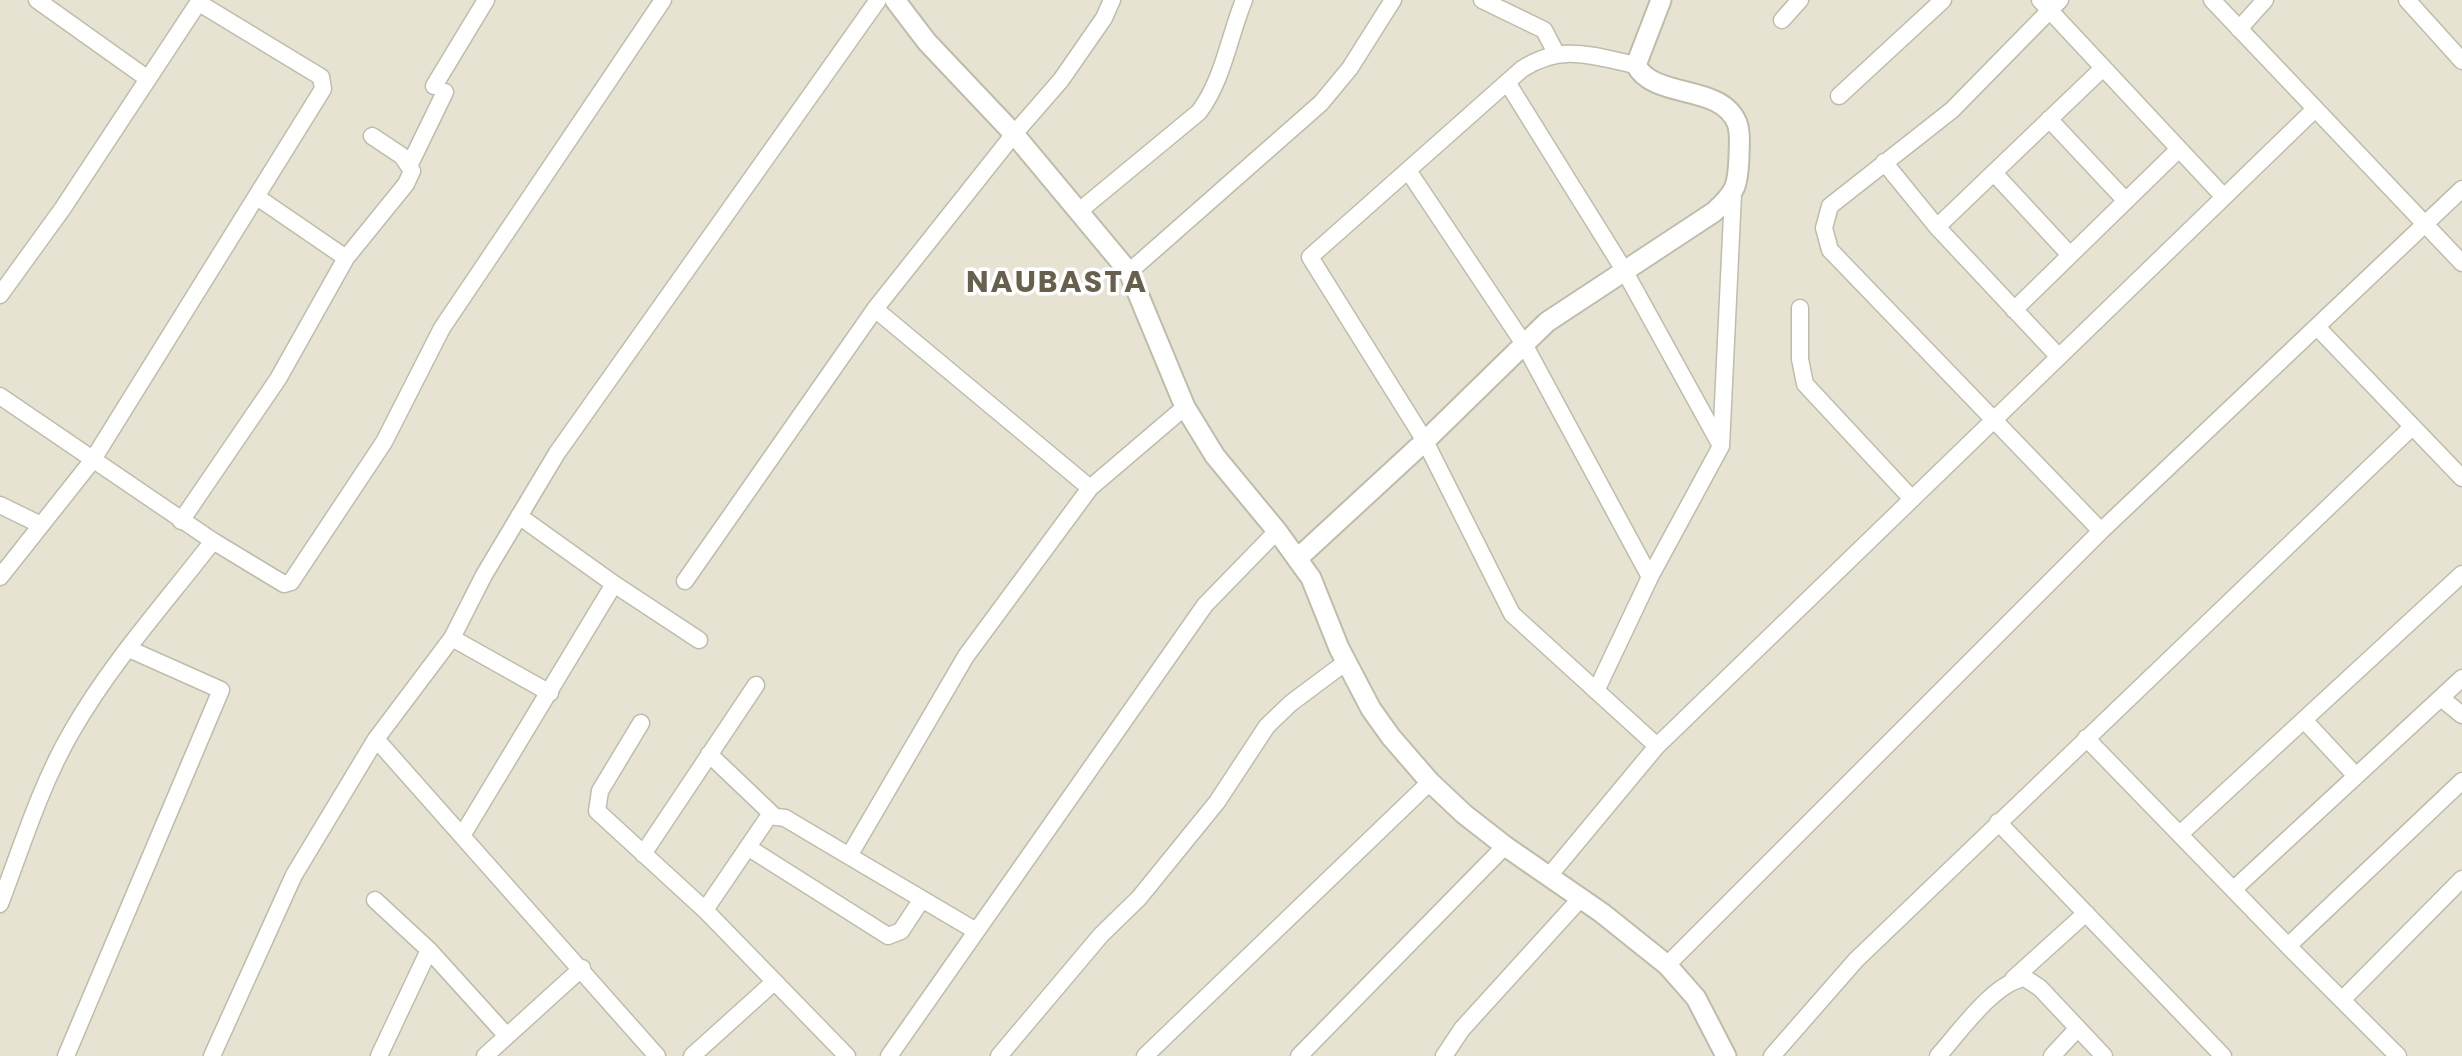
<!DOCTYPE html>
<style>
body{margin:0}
canvas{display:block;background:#f2f0e4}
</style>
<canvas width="2462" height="1056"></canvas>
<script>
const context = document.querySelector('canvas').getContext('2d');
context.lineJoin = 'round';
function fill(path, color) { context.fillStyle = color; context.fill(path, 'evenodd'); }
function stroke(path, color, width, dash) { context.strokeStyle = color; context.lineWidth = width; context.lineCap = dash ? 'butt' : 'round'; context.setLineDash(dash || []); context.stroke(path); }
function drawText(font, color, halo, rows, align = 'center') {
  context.font = font + ' Poppins,sans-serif'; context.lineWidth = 7; context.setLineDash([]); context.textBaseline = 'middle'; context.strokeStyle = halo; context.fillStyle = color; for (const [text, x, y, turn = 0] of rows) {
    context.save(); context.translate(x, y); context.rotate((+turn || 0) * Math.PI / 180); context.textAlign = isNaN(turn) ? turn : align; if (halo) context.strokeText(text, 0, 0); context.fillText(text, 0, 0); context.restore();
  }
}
fill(new Path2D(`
 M0 0H2462V1056H0Z`), '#e6e3d3');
const minor = new Path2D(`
 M37 0 148 79
 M1482 0 1544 30 1556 53
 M2040 0 2224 197
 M2060 0 1952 110 1830 206 1824 228 1830 250 2101 531
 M2212 0 2462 263
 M2407 0 2462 61
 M1782 20 1800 0
 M2239 29 2265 0
 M1636 65C1592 56 1562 43 1522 69L1310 257 1425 441 1512 614 1657 746 2315 109
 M1507 82 1624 270 1721 446
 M434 86 486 0
 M1839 96 1943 0
 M2049 119 2126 201
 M1884 162 1937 227 2059 357
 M410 164 445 92
 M1409 172 1524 344 1650 577
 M1994 173 2070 255
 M1078 212 1199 112C1223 80 1229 37 1244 0
 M1937 227 2103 68
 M346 258 406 184 412 171 402 156 372 136
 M1129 272 1321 103 1350 68 1393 0
 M0 295 63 208 200 0
 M1800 308V359L1805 384 1912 499
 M875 309 1090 488
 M2014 310 2179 149
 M2317 327 2462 478
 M0 396 213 541 284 584 291 582 384 442 442 328 663 0
 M0 505 41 525
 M519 516 614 584 699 640
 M181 521 278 379 346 258 257 197
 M0 577 92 461 323 89 321 77 199 3
 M685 581 875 309 1014 134 1061 80 1104 18 1112 0
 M452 638 550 693
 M1596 691 1650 577 1721 446 1733 194
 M2441 698 2462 715
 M2304 720 2356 776
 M641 723 600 791 597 811 705 910 847 1056
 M2086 738 2288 946
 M376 739 657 1056
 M709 754 773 815
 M1998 822 2223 1056
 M463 834 614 584
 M2180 834 2462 574
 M749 848 888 936 901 931 922 899
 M643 854 756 685
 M849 856 976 931
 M1549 876 1657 746
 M2234 889 2462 678
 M375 900 429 950 506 1035
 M0 904C22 846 41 784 72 731 111 663 165 603 213 541
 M705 910 769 816 785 818 849 856 966 656 1090 488 1185 407
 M1667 965 2101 531 2462 189
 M2013 979 2086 913
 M2342 1000 2462 879
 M66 1056 221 690 129 649
 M212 1056 294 875 376 739 452 638 484 575 557 453 878 0
 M379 1056 429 950
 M485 1056 582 968
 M692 1056 774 982
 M889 1056 1205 605 1277 531
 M999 1056 1101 935 1139 898 1217 802 1267 726 1291 703 1346 662
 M1145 1056 1430 782
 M1299 1056 1505 846
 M1444 1056 1462 1029 1581 898
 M1772 1056 1856 960 2412 427
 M1938 1056C1959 1033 1994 982 2025 978L2040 988 2104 1056
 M2052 1056 2078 1028
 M2398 1056 2288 946 2462 781`);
const tertiary = new Path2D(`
 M895 0 927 42 1014 134 1129 272 1185 407 1215 456 1277 531 1311 578 1339 648 1371 709 1391 737 1430 782 1464 814 1505 846 1602 913 1667 965 1696 998 1726 1056
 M1297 559 1425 441 1547 322 1714 212C1736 192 1738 186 1739 156 1739 145 1741 133 1737 123 1721 83 1654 100 1636 65L1661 0`);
stroke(minor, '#c0bcaa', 19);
stroke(tertiary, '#c0bcaa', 23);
stroke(minor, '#fff', 16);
stroke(tertiary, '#fff', 19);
context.letterSpacing = '2px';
drawText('bold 30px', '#67604c', '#fff', [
 ["NAUBASTA",1057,284]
]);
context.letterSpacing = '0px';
</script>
